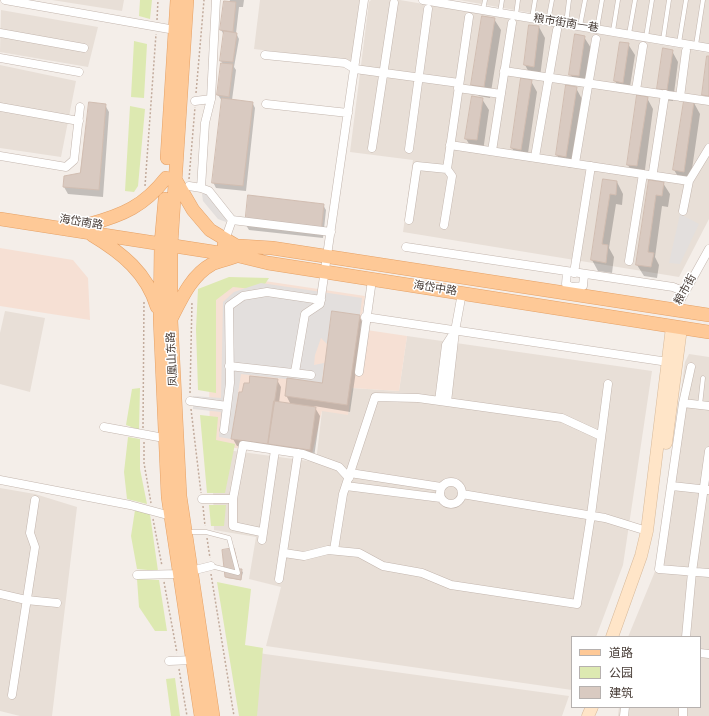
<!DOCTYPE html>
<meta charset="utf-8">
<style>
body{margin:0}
#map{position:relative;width:709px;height:716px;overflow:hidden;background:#f4eee9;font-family:"Source Sans 3","Noto Sans SC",sans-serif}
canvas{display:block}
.legend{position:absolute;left:571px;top:636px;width:130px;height:72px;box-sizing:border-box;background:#fff;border:1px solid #b6b1af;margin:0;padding:5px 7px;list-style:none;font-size:12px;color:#483d37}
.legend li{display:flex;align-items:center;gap:8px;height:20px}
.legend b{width:20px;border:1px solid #b6b1af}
</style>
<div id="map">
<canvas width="709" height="716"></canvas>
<ul class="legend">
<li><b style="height:5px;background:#fec997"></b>道路</li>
<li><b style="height:11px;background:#dde9b1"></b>公园</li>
<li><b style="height:11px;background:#d9cac1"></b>建筑</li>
</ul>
</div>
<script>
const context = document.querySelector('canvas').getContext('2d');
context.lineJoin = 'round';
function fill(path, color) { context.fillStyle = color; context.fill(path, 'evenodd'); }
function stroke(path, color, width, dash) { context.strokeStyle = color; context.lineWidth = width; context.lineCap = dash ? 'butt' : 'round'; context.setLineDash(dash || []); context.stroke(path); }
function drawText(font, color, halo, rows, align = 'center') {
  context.font = font + ' "Source Sans 3","Noto Sans SC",sans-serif'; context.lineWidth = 3; context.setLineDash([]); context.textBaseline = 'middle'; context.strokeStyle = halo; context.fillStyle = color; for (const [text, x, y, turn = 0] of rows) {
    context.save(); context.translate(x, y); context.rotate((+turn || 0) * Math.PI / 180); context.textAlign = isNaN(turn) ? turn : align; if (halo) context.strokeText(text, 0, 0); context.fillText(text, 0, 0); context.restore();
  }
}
fill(new Path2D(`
 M52 0H124L122 11Z
 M260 0H360L352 61 254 49Z
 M371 0H400L709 53V219L679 277 403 232 413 160 350 152 369 2Z
 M459 0H709V45Z
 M1 10 98 27 88 67 0 52Z
 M0 65 76 81 61 157 0 148Z
 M5 311 45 318 30 392 0 384V333Z
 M407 336 652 371 623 565 596 637H572V690L266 646 281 587 249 579 256 537 214 530 212 448 316 462 322 411 352 388 399 391Z
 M689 354 709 357V716H618L619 707H700V637H628L656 569 685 362Z
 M0 488 35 494 77 507 52 716H20L0 711Z
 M240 649 265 654 569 696 562 716H251Z`), '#e8dfd7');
fill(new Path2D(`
 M0 248 73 260 88 278 90 320 0 306Z
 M258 280 365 296 360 329 407 336 399 391 352 388 348 415 322 411 312 454 210 446 208 304 228 284Z`), '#f6e0d4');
fill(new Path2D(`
 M140 0H152L150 19 139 16Z
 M134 41 147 44 144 98 131 97Z
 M130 106 145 109 138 186 134 192 125 191Z
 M229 277 269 278 261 290 233 287 216 300V393L198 390 196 329 198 289Z
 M140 388 139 430 126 425 132 389Z
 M200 415 218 417 216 440 235 444 225 493H207Z
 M128 437 140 439V469L147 504 127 499 124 472Z
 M209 505H226L224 526H211Z
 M135 510 150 514 158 571 137 569 131 536Z
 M137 579 159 580 167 631H155L139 607Z
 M217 582 251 589 245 645 263 648 257 716H239Z
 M175 678 180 716H171L166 679Z`), '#dde9b1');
fill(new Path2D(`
 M202 194H208L227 218 226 222 218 219 203 201Z
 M680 214 699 224 680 264 669 263Z
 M261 283 362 298 360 315 332 311 327 344 321 338 315 355 314 365 324 363 322 383 241 374 231 439 219 437 221 412 193 409V396L221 398 223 302 234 292Z`), '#e3dfdd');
fill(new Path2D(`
 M230 0H244L243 7H239L236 33 239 39 234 67 236 70 232 100 252 102 255 108 246 191 216 188 213 182 222 101 218 95 223 64 221 61 225 36 221 30Z
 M494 19 501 30 490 98 479 96 472 85Z
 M539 27 545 38 540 77 531 76 525 65Z
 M584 37 591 48 585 87 577 86 570 74Z
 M628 44 635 55 629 93 622 92 615 81Z
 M672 51 678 62 673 101 664 100 658 88Z
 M531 81 537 92 527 160 518 159 512 148Z
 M576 88 582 99 572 168 563 166 557 155Z
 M647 98 653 109 644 177 634 176 628 165Z
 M482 99 489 110 483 151 473 150 466 139Z
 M694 103 700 114 690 183 681 181 674 170Z
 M105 105 109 112 103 197 68 194 64 187 81 174Z
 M604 180 617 182 623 194 622 205 616 204 609 248 614 257 612 273 598 271 592 260Z
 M650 181 663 183 670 194 668 207 662 206 655 257 659 265 657 278 644 276 637 265Z
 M323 205 326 210 323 238 249 230 246 225Z
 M359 316 363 323 350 412 314 406 320 416 314 457 237 446 233 439 243 393 277 380 281 387 279 403 291 405 286 395 322 384Z
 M239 570 243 572 241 580 227 578 226 576Z`), '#0003');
const building = new Path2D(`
 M224 1 236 2 233 32 220 30Z
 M482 16 495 18 484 87 471 85Z
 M529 25 539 26 534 67 524 65Z
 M224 31 237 33 233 62 220 61Z
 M575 34 585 36 579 76 569 75Z
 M620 42 629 43 623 83 614 81Z
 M663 48 673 50 667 90 657 89Z
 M707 56H709V96L702 95Z
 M221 63 233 64 229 97 217 95Z
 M521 78 532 80 521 150 511 148Z
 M566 85 577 87 566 157 556 155Z
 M637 95 648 97 637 166 627 165Z
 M472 96 483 98 477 140 465 139Z
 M222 98 253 102 243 186 212 183Z
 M684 101 694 102 684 172 673 170Z
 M89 102 106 104 99 190 63 187 64 176 80 173Z
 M603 179 617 181 616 195 610 194 602 244 608 245 606 263 591 260Z
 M649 180 664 182 662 196 656 195 648 252 654 253 651 267 636 265Z
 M248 195 324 204 321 233 245 225Z
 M332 311 360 315 347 405 285 396 287 378 322 383Z
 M250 376 278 379 268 444 231 439 239 392H242L244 383H249Z
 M274 401 316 407 310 450 268 444Z
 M234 548 239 569H242L241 580 225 577 222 550Z`);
fill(building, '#d9cac1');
stroke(building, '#d1bdb1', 1);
const lane = new Path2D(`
 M483 10 485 0
 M500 13 502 0
 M516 15 518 0
 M532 18 535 0
 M548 21 552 0
 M566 24 569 0
 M580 26 585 0
 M597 29 602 0
 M613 31 618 0
 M629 34 635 0
 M646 37 652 0
 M663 40 669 0
 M679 43 686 0
 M696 45 703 0
 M700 405 703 378
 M188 532H206L229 538 238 573 211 566`);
const street = new Path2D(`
 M5 0 175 30
 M216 0 211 99 205 123 201 188 209 191 232 220 331 232
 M423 0 709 48
 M0 33 84 48
 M265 55 345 63 355 69 459 83
 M0 58 79 72
 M504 71 709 101
 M458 88 501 94
 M636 90 643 46
 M680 97 686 51
 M195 101 211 99
 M266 104 348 113
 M0 107 79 121
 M450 145 689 181
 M372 148 394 3
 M409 149 428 9
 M492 151 512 23
 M0 156 66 167 74 160 80 107
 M535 157 557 30
 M575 163 596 39
 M653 172 665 94
 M189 186 201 188
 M683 211 689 181 709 148
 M409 220 417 166 447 169
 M444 225 452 176 447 169 469 17
 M225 240 232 220
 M406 247 673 287 685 292
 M629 261 643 174
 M567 272 566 284 571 287 583 286 584 275
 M574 273 591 166
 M675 310 709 249
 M365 317 668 362
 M229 366 311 375
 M691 367 683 403 659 569 709 573
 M295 372 305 314 320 304 364 0
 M359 372 372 280
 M190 401 227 406
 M439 401 446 345 455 331
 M447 402 455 331 462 293
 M683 403 709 406
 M104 427 164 438
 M224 430 230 383 229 306 243 296 267 292 321 300
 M350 473 441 487
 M0 480 130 505 171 516
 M440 493a11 11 0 1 1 22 0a11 11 0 1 1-22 0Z
 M346 486 441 498
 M672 486 709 490
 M462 494 605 518 647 531
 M202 499H233
 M261 532 233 526V499L243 445 303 454 339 467 349 478
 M262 540 275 450
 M334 550 343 494 375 397 418 398 562 418 601 436
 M284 553 304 556 328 550 359 553 383 566 422 573 451 585 577 604 591 515 608 384
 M137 575 179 574 211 566
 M279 579 298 453
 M0 594 26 600 57 603
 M686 637 692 572 709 451
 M700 653 709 654
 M169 661 193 660
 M12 695 35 547 30 533 35 500
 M624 716 625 707
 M683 716V707`);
const secondary = new Path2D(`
 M666 443 681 328
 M612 637 641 556 647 531 672 327
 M588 716 592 707`);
const primary = new Path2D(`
 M187 0 171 245V320L180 496 213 716
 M167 158 177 0
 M175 179 193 210 210 230 235 245
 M165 199 161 243 160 319 168 497 201 716
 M0 219 239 256 268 263 709 332
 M90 224C123 215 144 206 166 178
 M92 235C122 253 147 273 157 307
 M224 245 272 248 709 315
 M172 317C182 297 192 275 212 264 220 261 229 259 236 256`);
stroke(lane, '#c3b6ae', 5);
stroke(street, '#c3b6ae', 9);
stroke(secondary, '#d7b99a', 13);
stroke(primary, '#e5a166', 14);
stroke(new Path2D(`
 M157 20 158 0
 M196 93 204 0
 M189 179 195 107
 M145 186 156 34
 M190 393 192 301
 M191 409 201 493
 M143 428 144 300
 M144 442V463L151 503
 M203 506 205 526
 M153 519 162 566
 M207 538 210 558
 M211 574 234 716
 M164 582 177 653
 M179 669 187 716`), '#c2ab9c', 1.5, [2, 2]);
stroke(lane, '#fff', 4);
stroke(street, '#fff', 8);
stroke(secondary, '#ffe5c8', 12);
stroke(primary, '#fec997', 13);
drawText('11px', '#483d37', '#fff', [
 ["粮市街南一巷",566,24,9],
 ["海岱南路",81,223,9],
 ["海岱中路",435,289,9],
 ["粮市街",686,290,-61],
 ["凤凰山东路",173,359,-93]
]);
</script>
